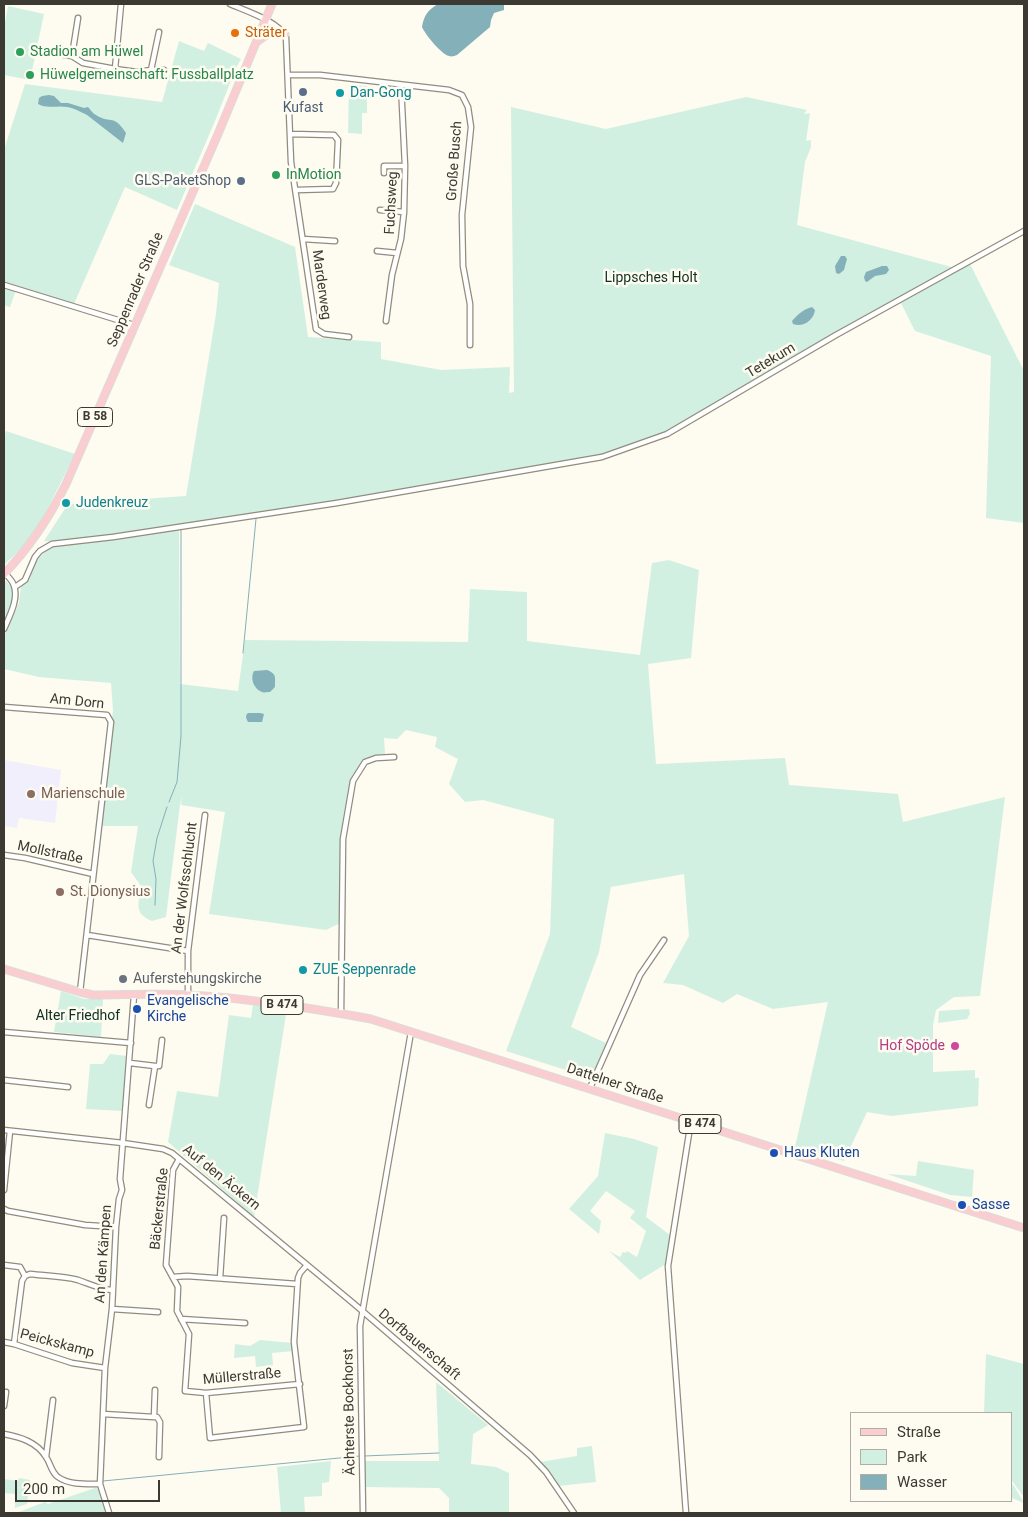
<!DOCTYPE html>
<meta charset="utf-8">
<style>
body{margin:0}
#map{position:relative;width:1028px;height:1517px;overflow:hidden;background:#fefbf0;font-family:Roboto,sans-serif}
canvas{display:block}
.frame{position:absolute;inset:0;border:5px solid #3b3932;pointer-events:none}
.legend{position:absolute;left:850px;top:1412px;width:162px;height:90px;box-sizing:border-box;background:#fefbf0;border:1px solid #b0ada4;margin:0;padding:6px 9px;list-style:none;font-size:15px;color:#3b3932}
.legend li{display:flex;align-items:center;gap:10px;height:25px}
.legend b{width:25px;border:1px solid #b0ada4}
.scale{position:absolute;left:15px;top:1480px;width:145px;height:22px;box-sizing:border-box;border:2px solid #3b3932;border-top:0;padding-left:6px;font-size:15px;line-height:18px;white-space:nowrap;color:#3b3932;-webkit-text-stroke:4px #fefbf0;paint-order:stroke}
</style>
<div id="map">
<canvas width="1028" height="1517"></canvas>
<div class="frame"></div>
<ul class="legend">
<li><b style="height:6px;background:#faced1"></b>Straße</li>
<li><b style="height:14px;background:#d2f0e1"></b>Park</li>
<li><b style="height:14px;background:#83b0b9"></b>Wasser</li>
</ul>
<div class="scale">200 m</div>
</div>
<script>
const context = document.querySelector('canvas').getContext('2d');
context.lineJoin = 'round';
function fill(path, color) { context.fillStyle = color; context.fill(path, 'evenodd'); }
function stroke(path, color, width, dash) { context.strokeStyle = color; context.lineWidth = width; context.lineCap = dash ? 'butt' : 'round'; context.setLineDash(dash || []); context.stroke(path); }
function drawText(font, color, halo, rows, align = 'center') {
  context.font = font + ' Roboto,sans-serif'; context.lineWidth = 5; context.setLineDash([]); context.textBaseline = 'middle'; context.strokeStyle = halo; context.fillStyle = color; for (const [text, x, y, turn = 0] of rows) {
    context.save(); context.translate(x, y); context.rotate((+turn || 0) * Math.PI / 180); context.textAlign = isNaN(turn) ? turn : align; if (halo) context.strokeText(text, 0, 0); context.fillText(text, 0, 0); context.restore();
  }
}
fill(new Path2D(`
 M4 760 61 770 55 823 19 818 17 828 4 826Z`), '#f1effc');
fill(new Path2D(`
 M8 6 44 14 30 80 4 75V28Z
 M179 41 204 51 208 43 241 59 236 68 215 121 177 210 125 187 74 304 4 284V150L25 84 162 102Z
 M349 85 367 86V113H362V134L348 133Z
 M746 97 807 110 804 114 810 113 806 141 811 140V147L805 162 797 225 955 268 835 333 765 376 667 431 603 455 337 502 113 536 56 542 44 541 68 504 186 496 216 314 219 283 169 265 195 204 295 247 308 337 381 342V359L441 370 510 367 509 393 514 392 511 107 606 129Z
 M970 264 1024 371V523L986 518 991 356 915 331 901 303Z
 M4 286 16 290 10 307 4 305Z
 M6 431 75 454 48 508 33 534 22 548 4 565V437Z
 M179 527 180 684 238 691 245 640 468 642 470 589 527 592V641L640 655 652 563 669 560 699 570 691 658 648 664 656 764 785 758 789 785 898 794 903 822 1005 797 980 996 954 997 936 1010 933 1025V1072L975 1070V1078H979L978 1106 891 1116 867 1112 844 1161 795 1147 828 1002 773 1009 737 994 723 1003 683 985 663 983 689 936 684 874 611 887 599 952 571 1027 606 1043 591 1078 506 1051 550 934 554 819 483 800 465 802 449 784 458 759 435 747 437 737 406 730 397 739 384 738 385 754C378 756 368 757 363 762 336 789 340 885 340 923L326 930 209 914 225 812 181 805 182 796 180 805 166 917 152 921C133 913 139 904 141 886L131 872 138 826H100L113 710 111 683 39 677 4 669V637L19 603 21 587 28 578 38 559 48 549 58 544Z
 M6 581 13 589 12 604 4 624V583Z
 M61 991 84 999H103L101 1037 54 1032Z
 M253 1004 287 1008 254 1217 168 1142 177 1091 218 1097 229 1015 251 1018Z
 M969 1009 970 1014 967 1019 938 1023 939 1011Z
 M110 1054 127 1056 122 1111 86 1109 90 1064H103Z
 M605 1133 634 1139 658 1147 646 1217 670 1235 666 1265H664L640 1280 609 1251 620 1257 623 1252 626 1253 627 1251 637 1257 646 1231 630 1218 635 1211 606 1191 590 1211 601 1221 599 1234 569 1209 598 1176Z
 M918 1161 974 1170 972 1197 950 1195 887 1174 916 1176Z
 M260 1340 293 1343 294 1351 272 1353 273 1365 256 1367 255 1356 234 1358 235 1344 250 1346Z
 M986 1354 1024 1364V1497L1012 1481V1413H984Z
 M436 1382 488 1425 473 1434 471 1464 496 1467 509 1473V1513H449V1498L439 1488 364 1487V1461H439Z
 M592 1446 596 1482 558 1486 540 1462 577 1456V1448Z
 M331 1461 329 1482 322 1483V1496L304 1497 305 1513H281L277 1467Z
 M19 1478 30 1480 27 1504 15 1508V1494L4 1493V1479L18 1481Z
 M1012 1484 1014 1486 1024 1503 1012 1498Z
 M95 1488 100 1489 107 1513H16L45 1502 48 1504Z`), '#d2f0e1');
fill(new Path2D(`
 M438 4H504V10L494 13 491 20 490 27 457 55C454 56 452 57 449 56 441 54 425 34 422 27 424 15 428 10 438 4Z
 M49 95 54 96 61 103H68L84 108 88 107C90 109 92 113 96 115 112 125 113 113 126 133L123 143 87 115C81 112 74 108 67 107 58 105 46 109 38 104L39 98 42 96Z
 M841 256H845L847 259 844 270 839 274 836 273 835 266Z
 M882 266H887L889 270 886 274 875 276 867 282 865 281 864 277 866 272Z
 M812 307 815 310C814 320 803 328 793 324L792 321C798 314 804 309 812 307Z
 M267 670C277 674 275 677 275 687L270 692C268 692 263 693 262 692 253 689 250 677 254 671Z
 M248 713H260L264 714 262 722H248C246 718 245 716 248 713Z`), '#83b0b9');
stroke(new Path2D(`
 M243 653 256 519
 M169 802 177 782 181 736V530
 M155 905 156 879 153 861 157 838 167 807
 M364 1456 439 1453
 M103 1481 360 1456`), '#83b0b9', 1);
const street = new Path2D(`
 M230 4C246 11 278 21 286 37L291 162 316 329 324 334 349 337
 M38 51 72 56 83 63 115 69 137 72 151 70H164
 M72 56 78 18
 M115 69 121 4
 M151 70 159 32
 M288 75H320L449 90 462 95 468 107 471 127 462 215 463 266 470 304V345
 M290 134 334 135 338 140 336 183 333 189 297 190
 M384 173V166H405
 M380 210 404 212
 M303 239 335 241
 M377 251 397 253
 M4 285 134 325
 M386 321 392 275 401 239 404 212 405 166 401 85
 M15 587 25 580 35 557 40 551 52 544 113 537 337 503 602 457 667 434 836 335 1024 231
 M4 629C9 617 19 599 14 586 13 581 8 577 5 573
 M4 707 107 715 111 722 80 992
 M4 855 25 858 93 874
 M87 935 188 951
 M188 994V951L205 815
 M341 1014 343 839 353 781 365 762 376 758 394 757
 M4 1032 131 1043
 M130 1063 155 1066
 M4 1080 68 1087
 M590 1088 640 975 664 940
 M149 1105 155 1066H159L162 1040
 M4 1130 123 1143 163 1149 172 1153 353 1303 530 1455 546 1472 574 1513
 M179 1159 173 1170 166 1265 178 1287 177 1311 189 1334 185 1391 206 1393 300 1384
 M4 1190 10 1131
 M4 1209 8 1211 85 1225 116 1227
 M4 1265 20 1267 25 1276
 M25 1276 30 1274C46 1276 63 1276 78 1280 90 1284 99 1289 112 1290
 M173 1277 187 1276 297 1284
 M220 1278 224 1218
 M112 1309 158 1312
 M181 1319 245 1323
 M4 1342 14 1344 72 1363 105 1368
 M14 1344 22 1281 25 1276
 M206 1393 210 1438 304 1427 294 1342 298 1278 300 1273 307 1265
 M4 1406 6 1392
 M103 1414 154 1417 155 1390
 M154 1417H157L160 1422 159 1457
 M4 1434C20 1437 37 1442 46 1457 51 1464 51 1472 58 1477 69 1485 86 1484 100 1484
 M46 1457 53 1400
 M109 1513 100 1484 105 1368 112 1309 116 1227 119 1199 122 1190 120 1179 134 995
 M363 1513 360 1326 411 1032
 M686 1513 668 1266 691 1121`);
const primary = new Path2D(`
 M257 42C266 34 273 31 285 34
 M4 574C31 546 49 518 66 484L218 134 272 4
 M4 969 80 992 93 995C125 995 158 993 189 995 250 998 311 1008 371 1019L1024 1228`);
stroke(street, '#928c7c', 7);
stroke(primary, '#dcdbda', 9);
stroke(street, '#fff', 4.5);
stroke(primary, '#faced1', 7);
for (const [x, y, r, color] of [
 [235,33,5,"#e8710a"],
 [20,52,5,"#2e9e5b"],
 [30,75,5,"#2e9e5b"],
 [303,92,5,"#5c6f8a"],
 [340,93,5,"#0f9aa8"],
 [276,175,5,"#2e9e5b"],
 [241,181,5,"#5c6f8a"],
 [66,503,5,"#0f9aa8"],
 [31,794,5,"#8d6e63"],
 [60,892,5,"#8d6e63"],
 [303,970,5,"#0f9aa8"],
 [123,979,5,"#6b7280"],
 [137,1009,5,"#1a4fb4"],
 [955,1046,5,"#d1479c"],
 [774,1153,5,"#1a4fb4"],
 [962,1205,5,"#1a4fb4"]
]) { const dot = new Path2D(); dot.arc(x, y, r, 0, 2 * Math.PI); context.fillStyle = color; context.fill(dot); stroke(dot, '#fefbf0', 2); }
for (const [x, y, w] of [
 [95,417,35],
 [282,1005,42],
 [700,1124,42]
]) { const box = new Path2D(); box.roundRect(x - w / 2, y - 9.5, w, 19, 4); context.fillStyle = '#fefbf0'; context.fill(box); stroke(box, '#3b3932', 1); }
drawText('bold 12px', '#3b3932', null, [
 ["B 58",95,417],
 ["B 474",282,1005],
 ["B 474",700,1124]
]);
drawText('14px', '#c56008', '#fefbf0', [
 ["Sträter",245,33]
], 'left');
drawText('14px', '#27864d', '#fefbf0', [
 ["Stadion am Hüwel",30,52],
 ["Hüwelgemeinschaft: Fussballplatz",40,75],
 ["InMotion",286,175]
], 'left');
drawText('14px', '#0d838f', '#fefbf0', [
 ["Dan-Gong",350,93],
 ["Judenkreuz",76,503],
 ["ZUE Seppenrade",313,970]
], 'left');
drawText('14px', '#4e5e75', '#fefbf0', [
 ["Kufast",303,108],
 ["GLS-PaketShop",231,181,"right"]
]);
drawText('14px', '#3b3932', '#fefbf0', [
 ["Große Busch",455,161,-86],
 ["Fuchsweg",392,203,-87],
 ["Marderweg",321,285,82],
 ["Seppenrader Straße",136,290,-67],
 ["Tetekum",771,361,-31],
 ["Am Dorn",77,702,6],
 ["Mollstraße",50,853,12],
 ["An der Wolfsschlucht",185,888,-83],
 ["Dattelner Straße",615,1084,18],
 ["Auf den Äckern",221,1178,39],
 ["Bäckerstraße",160,1209,-84],
 ["An den Kämpen",104,1254,-86],
 ["Peickskamp",57,1344,15],
 ["Dorfbauerschaft",419,1345,40],
 ["Müllerstraße",242,1377,-5],
 ["Ächterste Bockhorst",350,1412,-91]
]);
drawText('14px', '#0e3022', '#fefbf0', [
 ["Lippsches Holt",651,278],
 ["Alter Friedhof",78,1016]
]);
drawText('14px', '#785e54', '#fefbf0', [
 ["Marienschule",41,794],
 ["St. Dionysius",70,892]
], 'left');
drawText('14px', '#5b616d', '#fefbf0', [
 ["Auferstehungskirche",133,979]
], 'left');
drawText('14px', '#164399', '#fefbf0', [
 ["Evangelische",147,1001],
 ["Kirche",147,1017],
 ["Haus Kluten",784,1153],
 ["Sasse",972,1205]
], 'left');
drawText('14px', '#b23c85', '#fefbf0', [
 ["Hof Spöde",945,1046]
], 'right');
</script>
